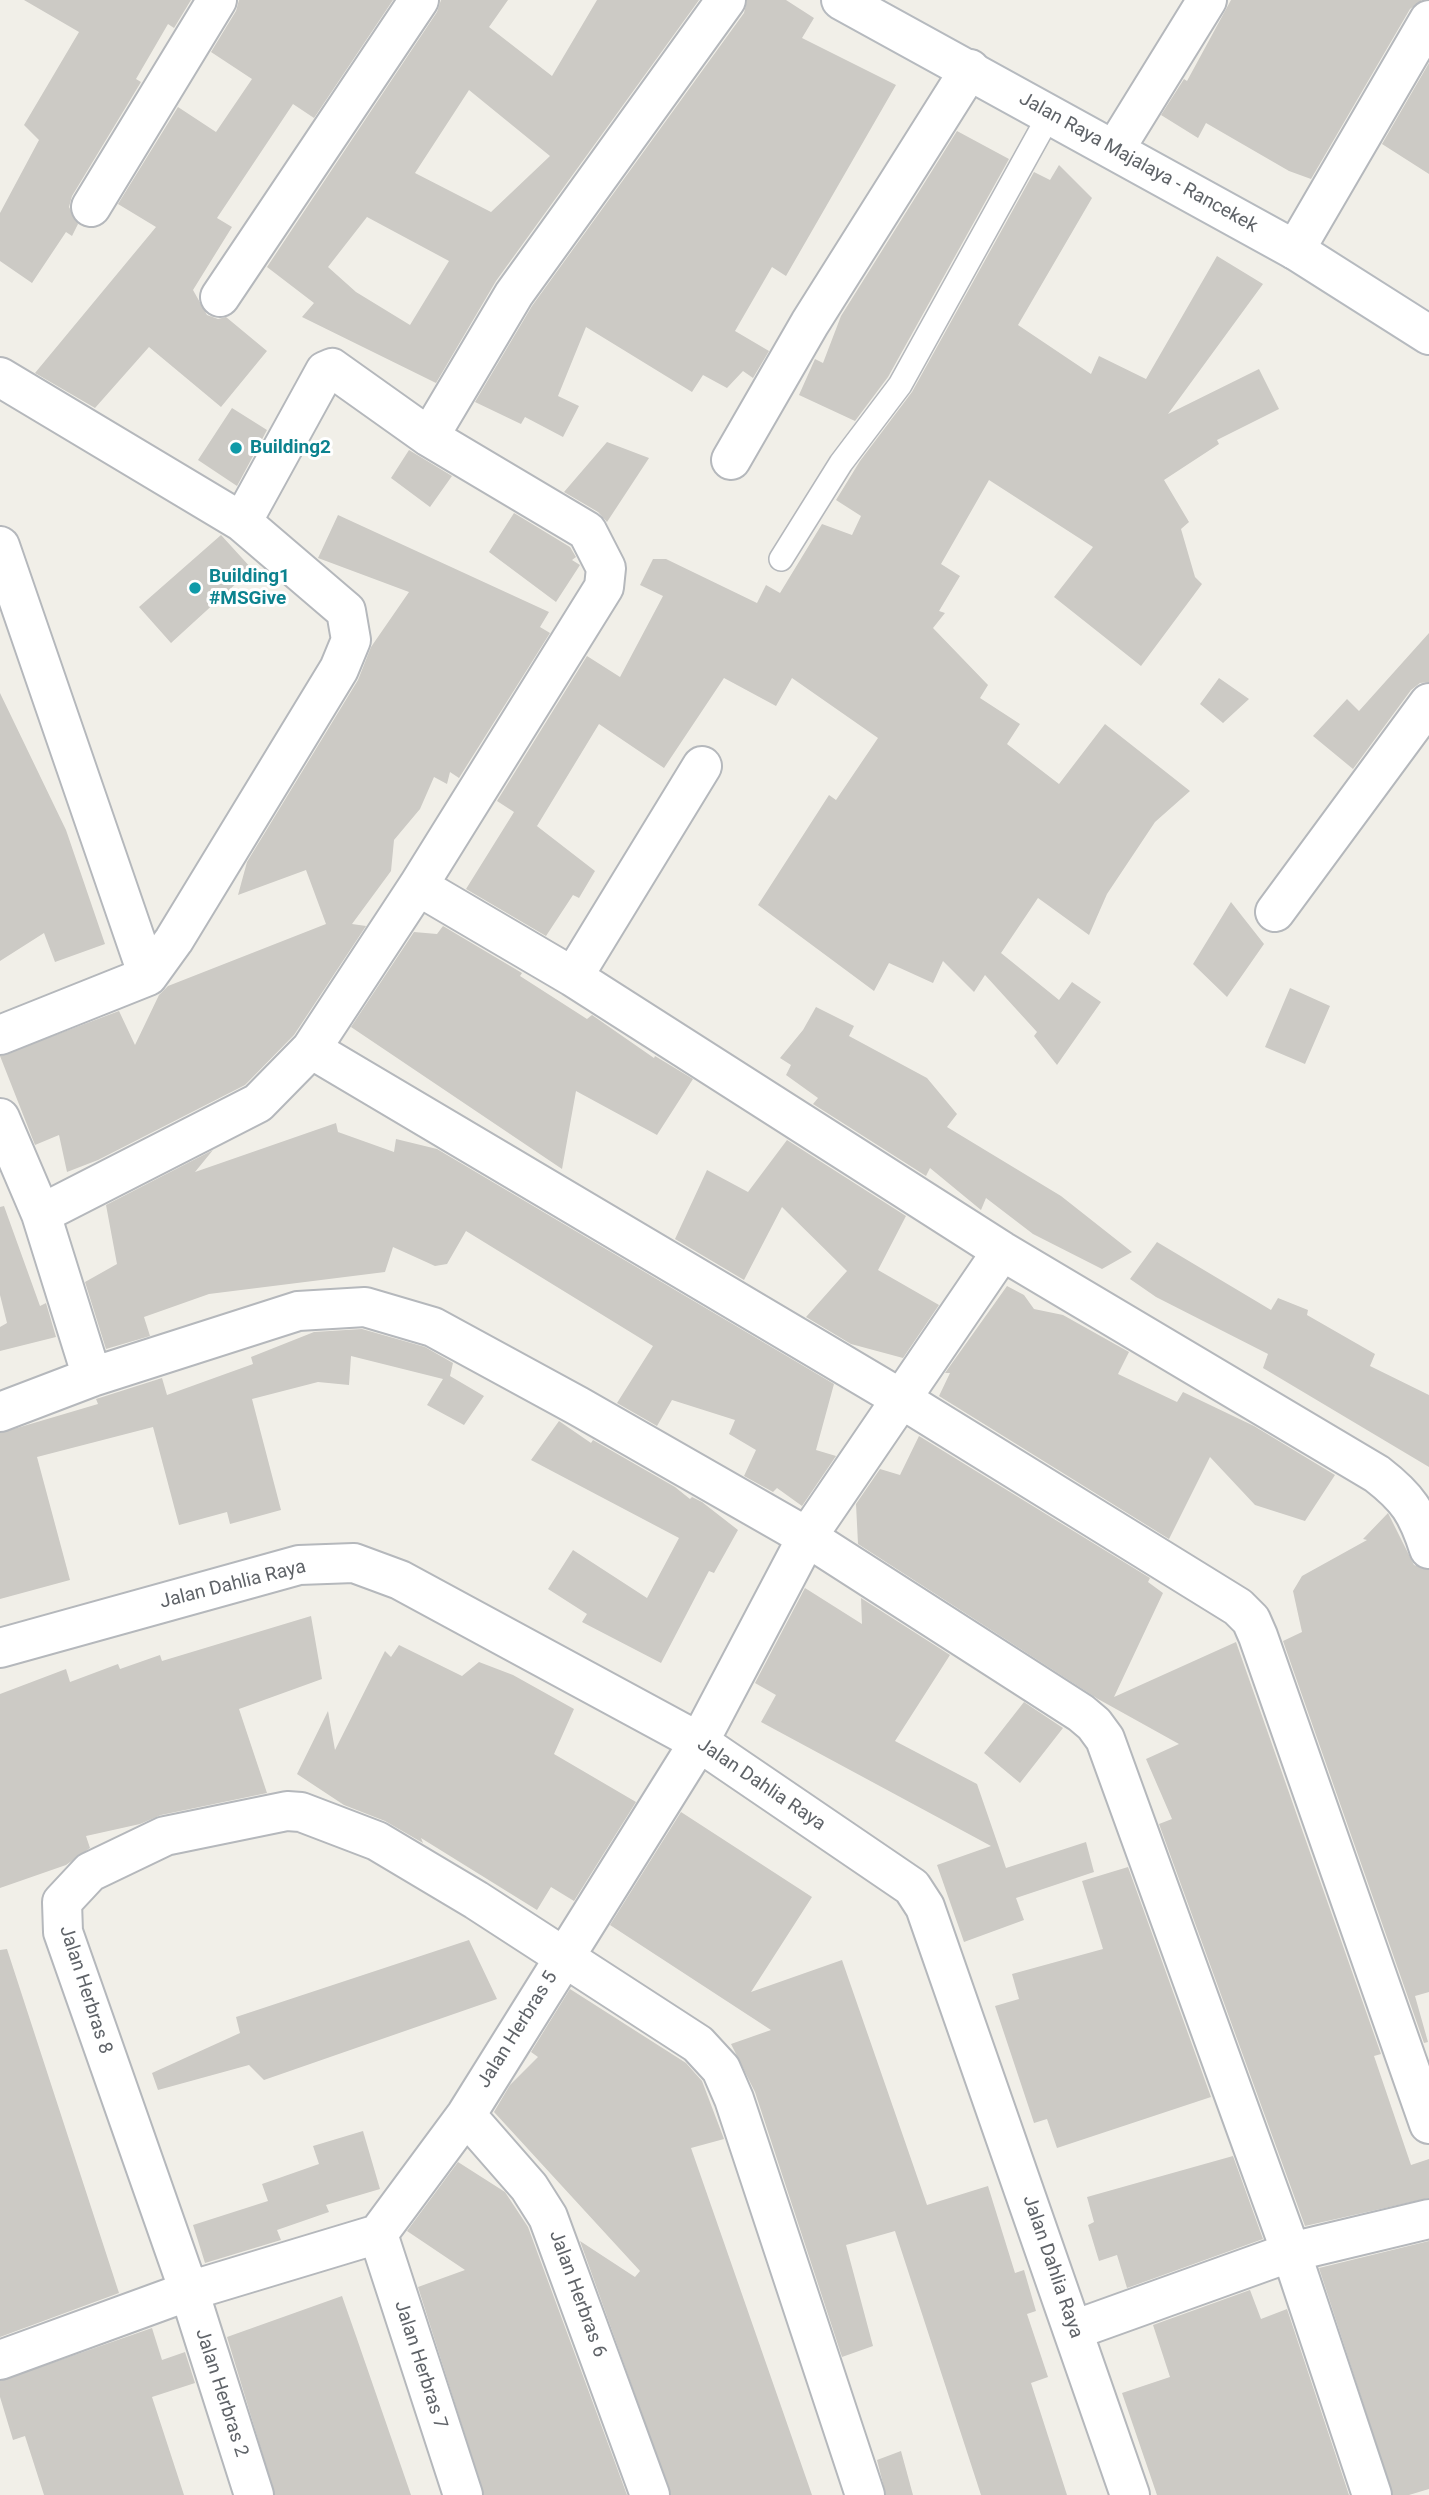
<!DOCTYPE html>
<style>
body{margin:0}
canvas{display:block;background:#f1efe8}
</style>
<canvas width="1429" height="2495"></canvas>
<script>
const context = document.querySelector('canvas').getContext('2d');
context.lineJoin = 'round';
function fill(path, color) { context.fillStyle = color; context.fill(path, 'evenodd'); }
function stroke(path, color, width, dash) { context.strokeStyle = color; context.lineWidth = width; context.lineCap = dash ? 'butt' : 'round'; context.setLineDash(dash || []); context.stroke(path); }
function drawText(font, color, halo, rows, align = 'center') {
  context.font = font + ' Roboto,sans-serif'; context.lineWidth = 6; context.setLineDash([]); context.textBaseline = 'middle'; context.strokeStyle = halo; context.fillStyle = color; for (const [text, x, y, turn = 0] of rows) {
    context.save(); context.translate(x, y); context.rotate((+turn || 0) * Math.PI / 180); context.textAlign = isNaN(turn) ? turn : align; if (halo) context.strokeText(text, 0, 0); context.fillText(text, 0, 0); context.restore();
  }
}
fill(new Path2D(`
 M24 0H191L174 28 168 24 136 79 141 82 72 196 69 207 78 224 72 236 66 232 32 283 0 261V213L39 140 24 125 79 32Z
 M239 0H393L314 118 293 104 217 218 232 227 193 290 207 315 218 319 226 317 267 351 221 407 149 347 95 408 35 373 156 227 118 204 178 107 216 132 252 79 211 52 236 11Z
 M441 0H508L489 27 552 76 597 0H699L496 281 436 383 302 317 314 303 267 267 437 12ZM469 90 550 156 491 212 415 173ZM367 217 449 261 410 325 356 292 328 267Z
 M747 0H786L814 18 802 38 896 85 786 276 772 267 735 331 769 351 753 378 743 371 727 388 703 375 692 392 586 327 558 396 579 406 563 437 525 417 521 424 475 402 532 306 744 13Z
 M1231 0H1422L1410 9 1311 179 1289 171 1206 123 1198 138 1161 115 1184 79 1187 81Z
 M1429 63V174L1382 144Z
 M957 131 1009 159 888 377 855 421 799 395 815 359 823 363 841 316Z
 M1059 165 1092 198 1018 325 1091 374 1099 356 1146 379 1217 256 1263 284 1168 414 1259 369 1279 409 1217 440 1219 444 1164 480 1189 522 1181 529 1195 577 1202 584 1141 666 1054 597 1093 547 989 480 941 564 960 576 939 611 945 613 933 628 988 685 980 698 1020 724 1007 744 1059 784 1105 724 1190 791 1155 822 1107 894 1089 935 1038 898 1001 953 1059 1000 1072 982 1101 1002 1057 1065 1034 1036 1037 1032 985 975 974 992 943 961 933 983 889 963 874 991 758 905 829 795 836 800 878 738 792 678 776 706 724 678 664 768 599 724 537 826 533 823 595 871 579 898 573 895 546 936 466 889 514 812 497 801 587 656 620 677 663 596 640 585 653 559H666L757 603 766 585 780 593 822 524 852 535 861 516 836 500 860 461 912 392 1034 172 1050 180Z
 M232 408 267 430 237 486 198 460Z
 M607 442 649 458 607 522 598 512 564 492Z
 M409 450 452 476 430 507 391 478Z
 M514 513 570 547 576 557 572 560 580 565 556 602 489 552Z
 M338 515 549 612 540 627 550 633 459 778 450 772 447 784 434 777 420 809 394 840 391 871 352 924 366 926 294 1035 245 1085 98 1160 67 1172 59 1135 35 1145 0 1056 119 1011 135 1045 159 995 168 986 326 924 306 870 238 895 247 862 358 680 371 647 409 592 318 558Z
 M221 535 252 569 171 643 139 607Z
 M1429 633V682L1420 683 1411 690 1353 769 1313 736 1347 699 1359 711Z
 M1219 678 1249 699 1223 723 1200 704Z
 M0 693 66 830 105 944 55 962 44 933 0 961Z
 M1231 902 1264 944 1227 997 1193 964Z
 M443 926 522 973 520 976 587 1019 592 1015 654 1058 655 1056 693 1079 657 1135 576 1091 562 1169 351 1027 414 932 437 934Z
 M1290 988 1330 1006 1305 1064 1265 1047Z
 M816 1007 854 1026 849 1036 927 1078 957 1114 947 1127 1061 1196 1132 1252 1102 1269 1033 1234 986 1198 981 1210 930 1168 926 1176 813 1104 818 1098 786 1075 791 1065 780 1058 803 1030Z
 M336 1123 338 1132 394 1152 396 1139 437 1149 834 1384 816 1450 836 1456 802 1506 777 1488 773 1492 744 1476 756 1450 729 1434 735 1420 672 1400 657 1426 617 1403 653 1346 466 1231 447 1264 435 1266 393 1247 385 1272 209 1294 144 1317 150 1336 106 1349 85 1282 117 1264 106 1205 213 1150 195 1172Z
 M787 1140 906 1216 878 1270 939 1305 903 1358 851 1344 806 1317 847 1271 782 1207 744 1280 675 1239 707 1170 748 1192Z
 M4 1206 40 1306 46 1303 56 1337 0 1351V1327L7 1323 0 1295V1207Z
 M1157 1242 1271 1310 1278 1298 1308 1310 1307 1315 1375 1354 1370 1366 1429 1395V1467L1263 1368 1268 1354 1156 1297 1130 1279Z
 M1007 1286 1024 1295 1034 1309 1063 1315 1129 1352 1118 1374 1177 1402 1183 1392 1254 1426 1335 1475 1305 1521 1255 1505 1210 1457 1169 1539 939 1396 950 1373H945Z
 M362 1329 425 1347 453 1363 450 1376 484 1396 464 1425 427 1405 443 1379 351 1356 349 1385 318 1382 252 1399 281 1510 230 1524 227 1512 179 1525 153 1427 37 1457 70 1580 0 1599V1433L98 1404 96 1399 162 1378 167 1395 253 1364 251 1357 314 1332Z
 M559 1421 591 1443 593 1440 675 1487 690 1499 692 1497 702 1502 738 1530 714 1573 709 1571 661 1663 582 1622 587 1614 548 1589 573 1550 647 1598 679 1538 531 1460Z
 M919 1436 1150 1578 1148 1582 1163 1593 1114 1697 1236 1642 1381 2054 1374 2056 1411 2165 1429 2159V2198L1305 2226 1159 1824 1172 1819 1146 1759 1179 1744 1098 1699 858 1544 856 1504 880 1469 900 1475Z
 M1388 1513 1414 1565 1429 1570V1992L1415 1996 1428 2042 1424 2043 1283 1641 1302 1632 1293 1591 1302 1576 1367 1540 1363 1539Z
 M805 1588 862 1624 861 1598 950 1655 895 1741 977 1784 1006 1868 1086 1842 1094 1872 1016 1898 1024 1920 964 1942 937 1865 991 1846 761 1722 776 1695 755 1683Z
 M311 1616 322 1679 239 1709 267 1793 161 1815 140 1824 86 1836 90 1848 66 1865 0 1888V1694L66 1669 70 1682 118 1664 120 1669 160 1655 162 1661Z
 M399 1645 462 1676 479 1662 513 1675 574 1709 554 1754 636 1802 574 1901 551 1887 537 1910 421 1838 423 1843 385 1821 344 1805 297 1774 328 1711 335 1750 385 1651 391 1657Z
 M1024 1702 1063 1728 1020 1783 984 1753Z
 M681 1812 812 1897 751 1992 842 1960 927 2205 988 2186 1015 2273 1024 2270 1036 2311 1027 2314 1048 2377 1031 2383 1067 2495H981L895 2231 846 2245 873 2346 842 2357 755 2092 731 2044 771 2030 610 1925Z
 M1128 1867 1211 2097 1057 2148 1047 2119 1034 2123 995 2006 1019 1999 1012 1974 1103 1949 1082 1881Z
 M469 1940 497 1999 264 2080 249 2065 158 2090 152 2073 240 2033 236 2017Z
 M7 1949 119 2293 0 2337V1950Z
 M570 1989 686 2063 702 2081 724 2139 691 2148 812 2495H671L580 2241 635 2277 640 2271 494 2112 510 2085 538 2057 531 2052Z
 M363 2131 380 2189 326 2205 329 2212 277 2230 281 2240 205 2263 193 2225 268 2201 262 2184 319 2164 313 2146Z
 M1233 2156 1263 2239 1127 2288 1117 2255 1099 2261 1088 2225 1094 2222 1087 2197Z
 M458 2162 505 2192 528 2227 627 2495H484L418 2287 465 2270 407 2231Z
 M1429 2241V2489L1409 2495H1393L1319 2268Z
 M1250 2290 1261 2319 1287 2309 1349 2495H1157L1122 2393 1170 2377 1153 2325Z
 M342 2296 356 2336 411 2495H275L227 2337Z
 M152 2328 162 2360 185 2352 195 2383 152 2397 184 2495H44L25 2436 13 2440 0 2397V2381Z
 M901 2451 913 2495H886L877 2460Z`), '#cccac5');
const service = new Path2D(`
 M781 559 841 463 900 385 1050 114`);
const minor = new Path2D(`
 M1115 149 1207 0
 M91 207 217 0
 M1295 250 1429 20
 M220 297 419 0
 M0 377 242 522 346 611 351 640 339 669 174 940 148 976 0 1035
 M429 437 514 294 726 0
 M731 460 810 323 970 69
 M0 546 148 976
 M418 886 573 977 1002 1251 1377 1474C1408 1498 1417 1512 1429 1549
 M1275 912 1429 703
 M573 977 702 766
 M311 1049 903 1400 1238 1607 1251 1620 1258 1636 1429 2124
 M0 1118 41 1214 92 1377
 M41 1214 258 1103 311 1049 418 886 604 587 606 568 587 531 429 437 332 368 325 371 242 522
 M0 1412 92 1377 298 1311 365 1307 433 1327 578 1406 807 1537 1081 1713 1094 1724 1105 1739 1291 2252 1372 2495
 M0 1648 299 1565 354 1563 400 1580 699 1742 912 1887 925 1907 1130 2495
 M466 2115 529 2187 548 2217 650 2495
 M378 2234 463 2495
 M1074 2330 1291 2252 1429 2219
 M0 2360 189 2291 378 2234 466 2115 699 1742 807 1537 1002 1251
 M254 2495 189 2291 63 1932 62 1902 90 1872 165 1836 287 1811 301 1812 377 1841 476 1900 698 2044 721 2069 734 2099 865 2495`);
const secondary = new Path2D(`
 M841 0 1295 250 1429 335`);
stroke(service, '#b5b8bc', 26);
stroke(minor, '#b5b8bc', 42);
stroke(secondary, '#b6babf', 42);
stroke(service, '#fff', 23);
stroke(minor, '#fff', 38);
stroke(secondary, '#fff', 38);
for (const [x, y, r, color] of [
 [236,448,7,"#0f9aa8"],
 [195,588,7,"#0f9aa8"]
]) { const dot = new Path2D(); dot.arc(x, y, r, 0, 2 * Math.PI); context.fillStyle = color; context.fill(dot); stroke(dot, '#fff', 2.5); }
drawText('19px', '#5f6368', '#fff', [
 ["Jalan Raya Majalaya - Rancekek",1138,163,29],
 ["Jalan Dahlia Raya",233,1585,-14],
 ["Jalan Dahlia Raya",761,1785,34],
 ["Jalan Herbras 8",85,1990,72],
 ["Jalan Herbras 5",518,2030,-58],
 ["Jalan Dahlia Raya",1052,2267,71],
 ["Jalan Herbras 6",577,2294,70],
 ["Jalan Herbras 7",420,2365,72],
 ["Jalan Herbras 2",221,2393,72]
]);
drawText('bold 19px', '#0d838f', '#fff', [
 ["Building2",250,448],
 ["Building1",209,577],
 ["#MSGive",209,599]
], 'left');
</script>
